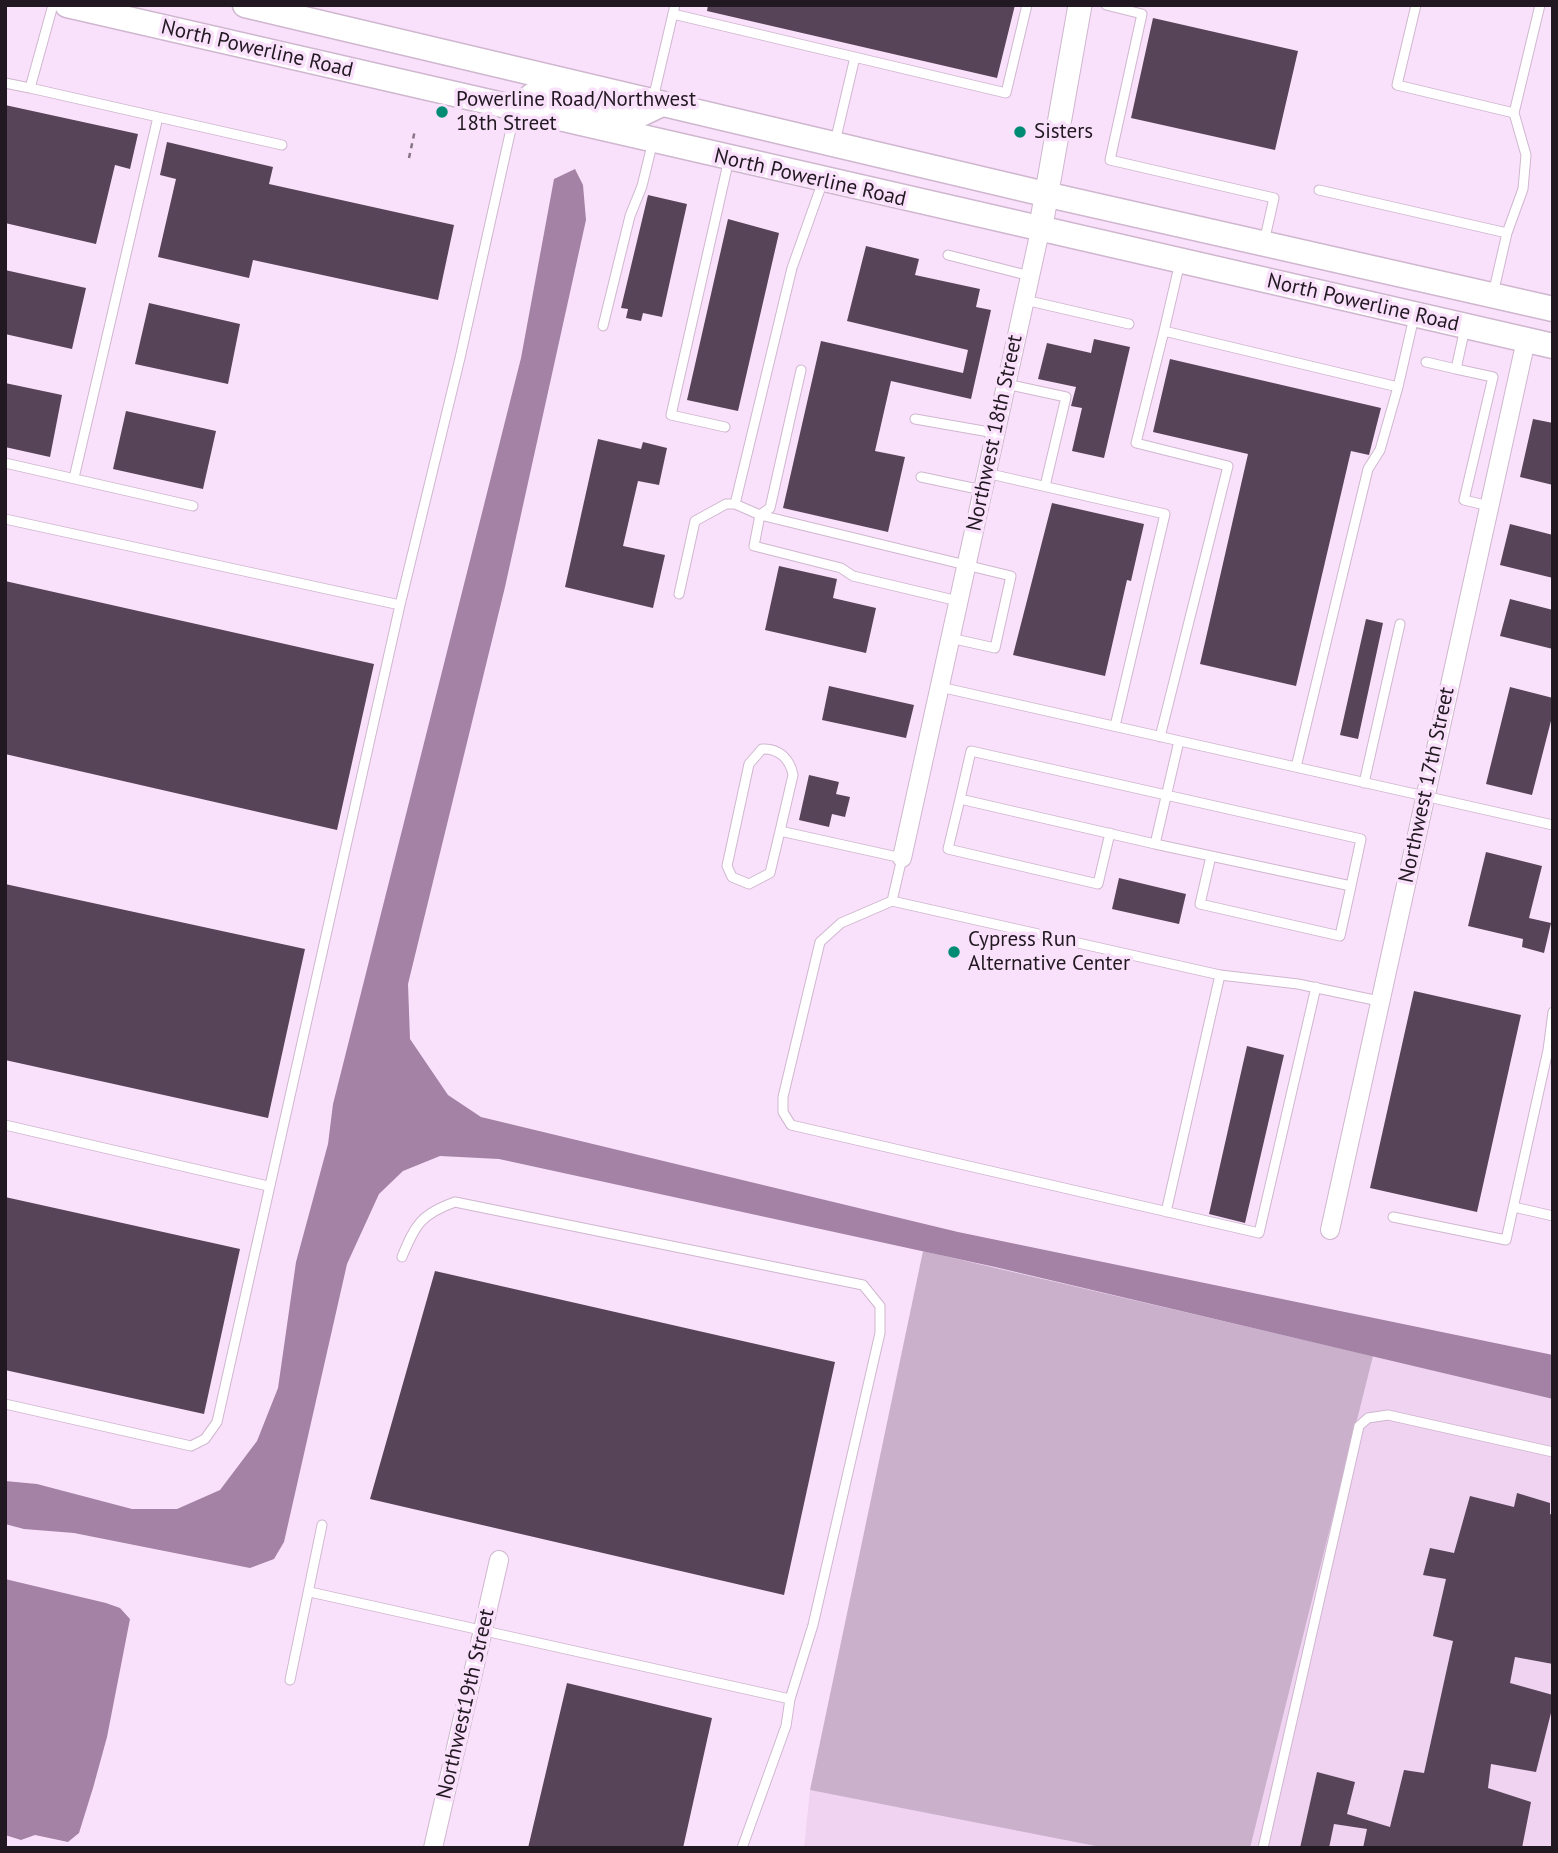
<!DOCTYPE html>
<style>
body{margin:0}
#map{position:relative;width:1558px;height:1853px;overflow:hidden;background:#fae1fb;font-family:"PT Sans",sans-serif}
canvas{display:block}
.frame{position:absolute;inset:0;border:7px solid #211821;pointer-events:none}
</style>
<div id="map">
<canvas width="1558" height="1853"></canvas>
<div class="frame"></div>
</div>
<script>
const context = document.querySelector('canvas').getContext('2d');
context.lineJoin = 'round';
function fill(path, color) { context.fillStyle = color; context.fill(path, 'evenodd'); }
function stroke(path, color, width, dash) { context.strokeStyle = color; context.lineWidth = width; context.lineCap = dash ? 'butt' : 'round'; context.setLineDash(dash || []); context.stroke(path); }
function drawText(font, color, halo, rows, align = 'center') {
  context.font = font + ' "PT Sans",sans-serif'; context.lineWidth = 7; context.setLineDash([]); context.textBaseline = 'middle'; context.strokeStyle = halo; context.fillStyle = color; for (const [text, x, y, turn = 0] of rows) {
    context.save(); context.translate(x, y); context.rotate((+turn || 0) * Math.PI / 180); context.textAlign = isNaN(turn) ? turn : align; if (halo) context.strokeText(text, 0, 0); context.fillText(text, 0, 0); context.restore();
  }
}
fill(new Path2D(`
 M1373 1356 1553 1399V1848H1250Z
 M810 1790 1146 1848H804Z`), '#f0d2f1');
fill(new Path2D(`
 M923 1251 1373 1356 1250 1848H1106L810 1790Z`), '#cab0cb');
fill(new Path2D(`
 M575 169 583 185 586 220 505 587 408 984 410 1039 448 1095 481 1117 958 1232 1553 1355V1399L995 1267 499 1159 440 1156 403 1171 379 1194 347 1264 284 1542 274 1559 250 1568 74 1533 24 1529 5 1524V1481L37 1484 132 1509H177L220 1490 257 1441 278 1388 296 1262 328 1144 333 1104 521 358 554 179Z
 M5 1579 106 1603 120 1608 130 1619 107 1737 93 1788 79 1833 68 1842 35 1835 21 1840 5 1835Z`), '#a382a5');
fill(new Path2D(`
 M708 5H1015L997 78 707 11Z
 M1153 18 1298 51 1275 150 1131 118Z
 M5 105 138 134 130 169 115 165 96 244 5 223Z
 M167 142 273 167 269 184 454 225 438 300 253 260 249 278 158 257 176 179 160 175Z
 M648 195 687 204 662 317 643 313 641 321 626 318 628 309 621 308Z
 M728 219 779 233 738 411 687 400Z
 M866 246 919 259 915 275 980 289 976 307 991 310 971 399 891 381 875 451 905 457 888 532 783 508 821 341 963 373 968 350 847 321Z
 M5 270 86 288 72 349 5 334Z
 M149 303 240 324 228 384 135 364Z
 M1094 339 1130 347 1104 458 1072 451 1082 408 1071 406 1076 387 1038 379 1047 343 1091 353Z
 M1170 359 1381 408 1369 455 1351 451 1296 686 1200 664 1248 454 1153 432Z
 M5 383 62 395 50 457 5 447Z
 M126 411 216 431 203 489 113 469Z
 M1533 419 1553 423V485L1520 477Z
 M598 439 641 449 643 442 667 448 659 485 638 481 623 546 665 555 653 608 565 587Z
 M1052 503 1144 524 1131 581 1127 580 1105 676 1013 655Z
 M1510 524 1553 535V578L1500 565Z
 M779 566 837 579 833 598 876 608 866 653 765 630Z
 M5 581 374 664 337 830 5 754Z
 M1510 599 1553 610V649L1500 636Z
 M1366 619 1383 623 1358 739 1340 735Z
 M829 686 914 705 906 738 822 720Z
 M1510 687 1553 698V713L1532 795 1486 784Z
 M809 775 839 782 836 794 850 797 845 817 832 814 829 827 799 820Z
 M1486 852 1542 866 1529 918 1551 923 1544 953 1522 947 1523 939 1468 926Z
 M1119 878 1186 894 1179 924 1112 909Z
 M5 884 305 949 268 1118 5 1060Z
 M1414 991 1521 1015 1477 1212 1370 1188Z
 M1247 1046 1284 1055 1245 1223 1209 1214Z
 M5 1197 240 1249 204 1414 5 1370Z
 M435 1271 835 1362 784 1595 370 1499Z
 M1517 1493 1550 1503V1514L1553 1515V1664L1515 1657 1510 1683 1553 1695V1705L1536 1772 1491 1764 1488 1788 1531 1802 1522 1848H1363L1367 1829 1334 1824 1329 1848H1300L1317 1772 1355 1782 1347 1814 1390 1827 1404 1770 1424 1773 1453 1641 1433 1636 1446 1579 1423 1575 1430 1548 1454 1553 1470 1496 1514 1507Z
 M567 1683 712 1718 683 1848H528Z`), '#584459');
const service = new Path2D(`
 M1106 5 1142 14 1110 160 1274 198 1264 242
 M1416 5 1397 85 1514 113
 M673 14 1006 93 1027 5
 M5 83 30 88 53 5
 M30 88 158 117 74 478
 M653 99 675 5
 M158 117 282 145
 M835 142 855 57
 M1319 190 1507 233 1493 294
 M1507 233 1523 189 1526 155 1514 113 1540 5
 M948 255 1030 276
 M1180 262 1164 331 1398 387 1414 317
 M1025 300 1129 324
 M603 326 630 216 642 186 653 141
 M1426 362 1456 369 1465 328
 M1456 369 1493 377 1464 500 1489 506
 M801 370 770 508 760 515 754 546 841 568 853 576 958 601
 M1006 384 1066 397 1045 486
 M915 419 995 433
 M725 427 671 415 729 159
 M5 463 193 506
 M986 473 1165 514 1115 726
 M921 477 982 490
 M735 504 760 515 1011 576 995 648 950 638
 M5 519 400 605
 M679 594 695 521 726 504H735L792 268 823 181
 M940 687 1553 825
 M1160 737 1228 466 1136 443 1164 331
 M1296 767 1368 469 1380 450 1398 387
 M1364 783 1400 624
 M960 799 948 849 1098 884 1110 833
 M780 831 770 873 749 884 732 877 727 866 749 764 762 749C779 748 790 759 793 775L780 831 902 858 892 901 1220 975 1298 984 1379 1001
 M1155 844 1351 886 1361 839 971 751 960 799 1155 844 1179 741
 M1211 856 1200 904 1340 936 1351 886
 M892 901 841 923 820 942 783 1097V1112L791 1125 1259 1233 1316 987
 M1548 1050 1553 1012
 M5 1125 268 1186
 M1514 1207 1553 1216
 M1166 1212 1220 975
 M1393 1217 1506 1240 1548 1050 1553 1051
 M402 1257C415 1225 421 1214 455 1202L863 1285 880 1306V1333L813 1625 790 1699 786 1726 742 1848
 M5 1404 191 1446 205 1439 217 1422 400 605 460 358 515 111
 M310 1592 790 1699
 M290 1680 322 1525
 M1263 1848 1359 1426 1368 1418 1388 1415 1553 1452`);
const minor = new Path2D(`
 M902 858 1040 231
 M1330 1230 1526 340
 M433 1848 499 1560`);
const tertiary = new Path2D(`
 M1040 231 1080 5`);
const secondary = new Path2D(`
 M67 5 1553 346
 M245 5 1049 195 1553 309
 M515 109 533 95 544 94 637 116 662 104`);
stroke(service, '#cfb7cf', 11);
stroke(minor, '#cfb7cf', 20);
stroke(tertiary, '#cfb7cf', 25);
stroke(secondary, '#cfb7cf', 27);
stroke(new Path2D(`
 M409 158 415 130`), '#867586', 2.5, [5, 5]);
stroke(service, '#fff', 9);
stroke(minor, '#fff', 18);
stroke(tertiary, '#fff', 23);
stroke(secondary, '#fff', 24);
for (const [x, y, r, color] of [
 [442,112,7,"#008c74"],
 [1020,132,7,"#008c74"],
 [954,952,7,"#008c74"]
]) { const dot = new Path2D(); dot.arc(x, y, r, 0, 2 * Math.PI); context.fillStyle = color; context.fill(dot); stroke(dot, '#fae1fb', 2.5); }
drawText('21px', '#211821', '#fae1fb', [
 ["North Powerline Road",257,49,13],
 ["North Powerline Road",810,178,13],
 ["North Powerline Road",1363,303,13],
 ["Northwest 18th Street",995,433,-78],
 ["Northwest 17th Street",1427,785,-78],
 ["Northwest19th Street",466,1704,-77]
]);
drawText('21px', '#211821', '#fae1fb', [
 ["Powerline Road/Northwest",456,100],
 ["18th Street",456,124],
 ["Sisters",1034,132],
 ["Cypress Run",968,940],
 ["Alternative Center",968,964]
], 'left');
</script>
